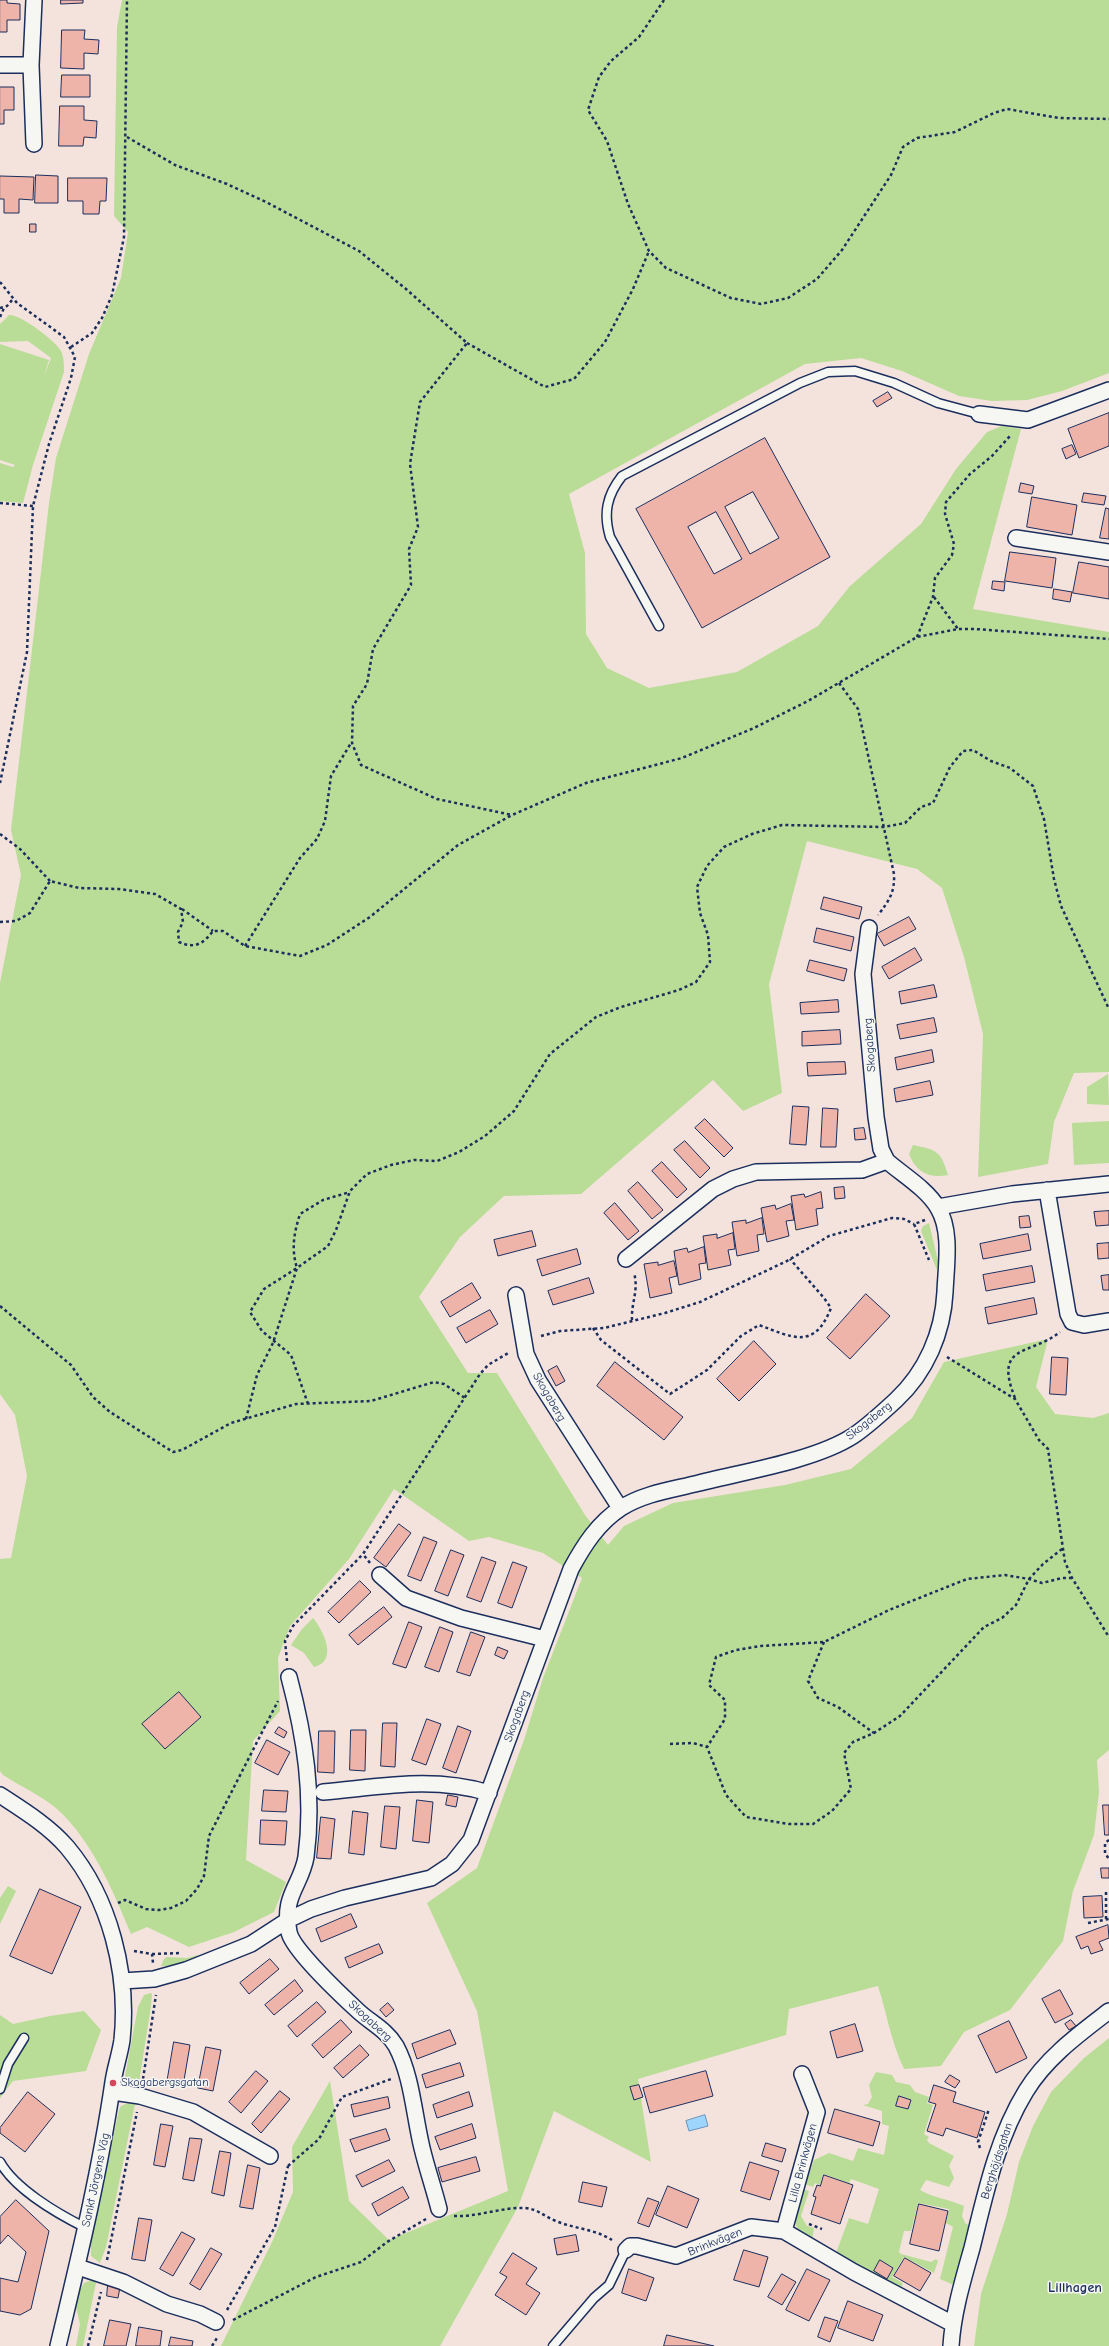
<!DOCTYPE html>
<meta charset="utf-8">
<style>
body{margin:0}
canvas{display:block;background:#f4e2dc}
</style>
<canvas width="1109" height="2346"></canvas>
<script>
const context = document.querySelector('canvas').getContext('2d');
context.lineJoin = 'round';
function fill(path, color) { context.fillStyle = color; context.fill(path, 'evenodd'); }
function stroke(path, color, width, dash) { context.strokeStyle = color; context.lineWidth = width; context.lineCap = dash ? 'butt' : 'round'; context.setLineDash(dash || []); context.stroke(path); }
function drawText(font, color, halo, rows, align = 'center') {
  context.font = font + ' "Comic Neue",sans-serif'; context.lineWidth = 3; context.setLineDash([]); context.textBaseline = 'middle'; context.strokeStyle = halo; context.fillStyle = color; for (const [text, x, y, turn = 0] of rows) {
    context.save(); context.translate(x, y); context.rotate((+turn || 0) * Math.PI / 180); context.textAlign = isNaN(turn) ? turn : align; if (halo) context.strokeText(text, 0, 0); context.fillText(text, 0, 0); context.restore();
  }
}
fill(new Path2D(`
 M122 0H1109V373L1062 391 1027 400 992 401 959 396 902 371 861 358 805 364 569 494 585 553 586 634 607 668 649 688 737 672 818 626 850 586 921 524 956 469 987 432 1002 426 1021 429 973 609 1109 632V1072L1074 1073 1054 1122 1048 1164 978 1177 983 1034 964 957 942 888 917 869 807 841 769 984 782 1093 743 1111 713 1080 581 1194 504 1196 460 1237 419 1297 468 1373H497L585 1515 608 1545 624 1526 673 1503 785 1485 851 1469 912 1418 944 1362 1048 1339 1036 1387 1055 1414 1093 1418 1109 1413V1750L1097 1760 1099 1792 1094 1835 1073 1891 1063 1941 1010 2010 964 2032 941 2066 904 2069C891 2042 887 2014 878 1986L789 2009 786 2035 638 2079 651 2162 554 2111 518 2207 440 2346H221L272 2242 293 2192 292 2147 330 2081 349 2201 389 2240 508 2191 477 2011 427 1903 477 1868 524 1740 543 1678 582 1578 543 1553 489 1537 469 1541 394 1489 349 1559 290 1626 278 1658 280 1711 253 1741 246 1860 286 1882 274 1912 234 1932 189 1947 147 1927 131 1934C113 1891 93 1842 57 1809 42 1796 20 1786 3 1775L0 1771V1559L11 1558 27 1476 15 1415 0 1394V983L21 875 11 830 49 503 56 458 89 354 121 278 128 232 114 216 117 27Z
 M9 315C19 313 56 341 61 351 64 358 64 364 64 372L33 465 23 503 0 501V463L13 467 15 465 0 460V344L49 360 44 376 51 358 28 341 0 342V324Z
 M1108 1074 1109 1105 1087 1104V1087Z
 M1109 1121V1163L1074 1165 1072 1123Z
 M913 1145C937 1150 941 1151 948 1175 929 1179 916 1172 909 1154Z
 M929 1223 938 1261 937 1270 921 1231 923 1226Z
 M313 1618C323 1630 339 1661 314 1667L304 1653 291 1645 302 1629Z
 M8 1886 16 1891 0 1924V1898Z
 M198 1955C195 1961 169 1967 161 1966L164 1959 167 1957 187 1958Z
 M151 1993 152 1994 151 2006 138 2089 126 2082 125 2076 138 2007 144 1995Z
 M84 2011 101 2030 86 2071 13 2081 0 2098V2015L13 2024 50 2016Z
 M1109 2038V2346H974L981 2294 1007 2214 1019 2162 1033 2126 1051 2092 1084 2058Z
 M876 2072 892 2075 896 2082 910 2085 915 2092 929 2097 927 2103 933 2105 924 2134 929 2137 927 2140 929 2143 954 2156 949 2166 954 2178 949 2187 926 2180 920 2190C934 2198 949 2199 964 2206L962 2216 965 2223 970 2226 956 2286 940 2279 953 2227 946 2223 949 2209 918 2203 911 2231H904L899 2252 901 2254 931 2262 936 2259 938 2261 934 2273 904 2257 892 2277 903 2283 900 2291 836 2253 849 2218 868 2224 879 2189 851 2179 849 2183 823 2174 820 2185 815 2183 813 2187 805 2184 814 2160 829 2153 853 2161 858 2148 884 2155 889 2126 882 2124V2111L863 2105 868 2104 872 2097 869 2085Z
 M128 2103 135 2104 106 2247 100 2263 91 2256V2241L119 2110 121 2106Z
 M803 2189 809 2191 801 2216 807 2226 814 2228 812 2241 798 2232 794 2218Z
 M97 2278 83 2346H76L80 2324 76 2307 80 2290 84 2283Z`), '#b9dd97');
const water = new Path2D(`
 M705 2115 708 2126 689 2131 686 2121Z`);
fill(water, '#9dd5fd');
stroke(water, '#6993bd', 1);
const building = new Path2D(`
 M0 0H7V3L20 4V20H7V32H0Z
 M61 0H83V3L61 4Z
 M62 30H85L84 39 99 40 98 54 84 53V69L61 68Z
 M62 75H90V97H61Z
 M0 87H14V110H4V124H0Z
 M60 106H84V120L97 121 96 138 84 137 83 146H59Z
 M36 175 58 176V203H35Z
 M0 176 34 177 33 200 19 199V213H4V199H0Z
 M68 178H107L106 201H100L99 214H83V201H68Z
 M30 224H36V232H30Z
 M888 392 892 398 877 407 873 401Z
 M1109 413V446L1079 458 1068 429Z
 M765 438 830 557 702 628 636 509ZM753 492 779 538 750 554 725 507ZM716 512 742 559 714 574 688 527Z
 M1072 445 1076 454 1066 459 1062 449Z
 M1021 483 1034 486 1032 494 1019 492Z
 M1084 493 1106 496 1104 505 1082 502Z
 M1032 497 1077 505 1072 535 1027 527Z
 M1106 508 1109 509V539L1100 538Z
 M1010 552 1056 558 1052 588 1005 581Z
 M1079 562 1109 567V599L1073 593Z
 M993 581 1005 582 1004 591 992 589Z
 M1054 589 1072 592 1070 602 1053 599Z
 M824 897 862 907 859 919 821 909Z
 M909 917 916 929 884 946 877 934Z
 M817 928 854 937 851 951 814 942Z
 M915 948 922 960 889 979 882 967Z
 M810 960 847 969 844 981 807 971Z
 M934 985 937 997 901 1004 899 992Z
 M838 1000 839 1012 801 1014 800 1003Z
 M934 1018 937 1032 900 1039 897 1025Z
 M840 1030 841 1044 802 1046V1032Z
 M932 1050 934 1062 897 1070 895 1058Z
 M845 1062 846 1074 808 1076 807 1063Z
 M930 1081 933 1095 896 1102 894 1089Z
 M793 1106 809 1107 806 1145 790 1144Z
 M823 1108 838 1109 836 1147H821Z
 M705 1119 733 1148 724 1157 695 1128Z
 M864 1128 866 1139 855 1140 854 1129Z
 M685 1141 710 1168 700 1178 674 1150Z
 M662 1162 687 1189 677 1198 652 1171Z
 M638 1182 663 1210 652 1219 628 1191Z
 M844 1187 845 1198 835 1199 834 1188Z
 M821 1192 823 1208 816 1209 818 1225 796 1230 791 1196 804 1194 805 1197Z
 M615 1203 639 1231 628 1240 604 1213Z
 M791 1204 794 1220 786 1221 789 1236 767 1242 761 1208 775 1205 776 1209Z
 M1109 1211V1225L1096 1226 1094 1212Z
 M1029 1216 1031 1227 1020 1228 1019 1217Z
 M762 1218 764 1234 757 1235 759 1251 737 1256 732 1222 746 1220V1223Z
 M532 1231 536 1246 498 1256 494 1240Z
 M733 1233 735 1249 728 1250 731 1265 708 1270 703 1236 717 1234V1238Z
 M1028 1234 1031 1250 983 1259 980 1244Z
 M1109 1243V1258L1098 1259 1097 1244Z
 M704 1247 706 1263 699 1264 701 1279 679 1285 674 1251 687 1248 688 1252Z
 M577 1249 581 1264 542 1276 537 1260Z
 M674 1261 677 1276 669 1278 672 1293 650 1298 644 1264 658 1262V1265Z
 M1032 1266 1035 1282 986 1291 983 1275Z
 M1109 1275V1290H1103L1101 1276Z
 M589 1278 594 1293 553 1305 548 1291Z
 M472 1283 481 1298 450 1317 441 1302Z
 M866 1294 890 1316 850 1359 827 1338Z
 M1034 1298 1037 1314 988 1324 985 1308Z
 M490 1310 498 1324 466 1343 457 1328Z
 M754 1341 776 1364 739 1401 717 1379Z
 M1052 1357 1068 1358 1066 1395 1050 1394Z
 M615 1362 683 1417 664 1440 597 1386Z
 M557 1366 565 1381 556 1386 548 1371Z
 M399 1524 411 1533 386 1567 374 1558Z
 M424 1537 437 1542 421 1581 408 1576Z
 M451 1550 464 1555 448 1596 435 1591Z
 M482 1557 496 1562 481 1602 467 1597Z
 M513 1562 527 1567 512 1608 498 1603Z
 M360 1581 371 1592 339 1623 328 1612Z
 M384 1607 392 1617 358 1645 349 1635Z
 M409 1622 422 1627 406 1668 393 1664Z
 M440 1627 453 1632 439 1672 425 1667Z
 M471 1632 485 1637 470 1676 457 1672Z
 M498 1647 508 1651 504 1659 495 1655Z
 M179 1692 201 1717 165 1749 142 1724Z
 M427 1719 441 1724 426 1765 412 1760Z
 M383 1723H397L395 1767 381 1766Z
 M458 1726 471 1731 456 1773 443 1768Z
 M279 1727 287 1732 284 1738 275 1733Z
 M351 1730H366L365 1771 350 1770Z
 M319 1731H335L334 1773 318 1772Z
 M267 1740 290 1752 278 1775 255 1763Z
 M264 1790 288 1791 286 1812 262 1811Z
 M448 1795 458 1797 456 1807 446 1805Z
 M417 1800 433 1802 429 1843 413 1841Z
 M1103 1805H1109V1835H1105Z
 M385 1806 400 1807 396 1849 381 1847Z
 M353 1811 368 1813 364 1855 349 1853Z
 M321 1817 335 1819 331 1859 317 1858Z
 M261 1820 287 1821 285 1845 260 1844Z
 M1101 1868H1109V1878H1102Z
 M40 1889 81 1907 52 1974 10 1956Z
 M1102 1896 1103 1917 1084 1918 1083 1897Z
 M351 1914 357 1927 321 1942 316 1929Z
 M1108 1925 1109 1938 1099 1942 1103 1950 1091 1954 1088 1946 1081 1949 1076 1937Z
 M379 1944 383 1953 349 1968 345 1958Z
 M270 1959 279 1969 249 1994 240 1983Z
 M295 1980 303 1991 274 2015 265 2005Z
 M1060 1990 1073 2014 1055 2023 1042 1999Z
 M317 2002 326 2012 297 2037 288 2026Z
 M388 2003 394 2010 386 2017 380 2010Z
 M341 2020 352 2032 323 2058 312 2045Z
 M1071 2020 1076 2026 1069 2030 1065 2024Z
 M1009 2021 1027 2058 996 2073 978 2036Z
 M855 2024 863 2051 837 2058 830 2032Z
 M450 2030 456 2044 417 2059 412 2044Z
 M174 2042 190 2045 183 2086 167 2083Z
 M360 2045 369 2055 343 2078 334 2068Z
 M206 2047 221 2050 213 2091 198 2088Z
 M460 2063 464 2076 426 2088 422 2075Z
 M256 2071 268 2081 241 2113 229 2102Z
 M706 2071 713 2096 650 2113 643 2088Z
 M950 2075 960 2081 955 2088 945 2082Z
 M639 2085 643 2097 634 2100 630 2087Z
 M934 2085 956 2092 953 2102 985 2112 977 2138 946 2128 943 2136 927 2131 936 2104 929 2102Z
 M280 2091 290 2099 261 2133 252 2124Z
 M28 2092 55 2114 25 2152 0 2133V2128Z
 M469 2092 473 2106 437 2118 433 2105Z
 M899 2096 911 2100 908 2109 896 2106Z
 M388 2097 390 2108 354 2117 351 2105Z
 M835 2109 880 2122 873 2146 828 2133Z
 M161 2124 173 2126 165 2167 154 2165Z
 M472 2124 476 2138 440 2150 435 2137Z
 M386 2129 390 2140 355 2152 350 2140Z
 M190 2138 202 2139 194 2181 183 2179Z
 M766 2143 786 2149 782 2162 762 2156Z
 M220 2151 231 2153 224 2196 212 2193Z
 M476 2157 480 2171 442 2182 438 2168Z
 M389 2160 395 2171 362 2187 356 2176Z
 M750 2162 779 2171 770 2200 741 2191Z
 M248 2165 260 2168 253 2209 240 2207Z
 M824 2175 853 2185 840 2224 811 2214 816 2197 813 2196 817 2185 820 2186Z
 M583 2182 607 2187 602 2207 579 2202Z
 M668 2186 699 2199 687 2228 656 2215Z
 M403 2187 409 2198 378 2216 372 2204Z
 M648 2198 659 2202 649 2227 638 2223Z
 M16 2200 49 2231 31 2309 20 2315 0 2311V2278L18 2282 26 2252 8 2235 0 2244V2217Z
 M919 2204 948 2211 939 2251 910 2244Z
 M139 2218 152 2220 145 2261 132 2259Z
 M182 2232 195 2239 173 2276 160 2269Z
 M576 2235 579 2251 557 2255 554 2239Z
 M211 2248 222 2254 200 2290 190 2284Z
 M744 2250 768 2257 759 2287 734 2280Z
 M513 2253 537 2268 526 2284 540 2293 526 2315 495 2295 507 2277 500 2273Z
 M905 2258 931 2273 920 2291 894 2276Z
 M880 2260 893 2268 887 2279 874 2271Z
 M629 2269 654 2278 646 2301 622 2293Z
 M807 2269 830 2280 809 2321 786 2310Z
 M782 2274 796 2282 782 2305 768 2297Z
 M108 2285 120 2287 118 2298 107 2296Z
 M848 2301 883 2315 873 2341 838 2328Z
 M825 2317 838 2321 830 2342 818 2337Z
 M110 2320 131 2324 126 2346H104Z
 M139 2327 162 2331 160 2346H136Z
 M667 2335 714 2346H664Z
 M171 2337 193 2341 192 2346H169Z`);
fill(building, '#eeb3a9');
stroke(building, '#1b2f5e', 1);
const lane = new Path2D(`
 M659 626 610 537C603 513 607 495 622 476L800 383 828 372 855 371 894 383 938 403 979 414
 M0 2089 8 2064 24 2038
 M0 2162C15 2189 58 2214 86 2228
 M553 2346 594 2298 609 2285 626 2250`);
const street = new Path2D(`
 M0 65H31L34 0
 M31 65 34 144
 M979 414 1028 420 1109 390
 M1016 538 1109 552
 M1047 1190 1068 1314 1072 1322 1084 1325 1109 1321
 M938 1207 1012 1194 1109 1184
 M626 1259 713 1189 733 1179 756 1172 862 1170 887 1161 881 1149 876 1117 863 974 869 928
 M516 1295 526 1354 538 1380 620 1508
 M380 1575 406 1598 461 1618 545 1639
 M289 1677C305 1737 314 1796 306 1857 301 1886 282 1895 289 1932 292 1949 342 1996 356 2009 369 2022 386 2029 396 2046 412 2076 414 2115 422 2148 427 2169 434 2189 439 2209
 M323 1792C381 1787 432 1776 489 1793
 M0 1795C23 1810 49 1826 67 1847 110 1898 129 1974 122 2040 120 2054 115 2068 113 2082 100 2171 79 2258 58 2346
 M122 1981 154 1979 186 1970 251 1944 288 1920 311 1909 345 1898 431 1878 452 1864 471 1840 571 1569C584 1545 598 1523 621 1508 643 1494 670 1490 695 1484 741 1472 814 1461 853 1436 868 1426 882 1413 896 1400 926 1372 943 1333 945 1292 946 1266 952 1231 938 1208 927 1189 903 1175 887 1161
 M113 2092 140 2096 193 2112 270 2156
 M784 2231 817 2112 802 2074
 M626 2250 630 2246H637L676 2256 751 2227 784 2231 854 2272 953 2324
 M78 2267 123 2282 167 2304 200 2314 216 2322
 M951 2346C953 2313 963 2280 972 2248 985 2195 997 2138 1026 2091 1046 2058 1079 2034 1109 2011`);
stroke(lane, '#1b2f5e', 11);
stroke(street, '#1b2f5e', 18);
stroke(new Path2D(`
 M664 0 639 37 611 61 599 77 588 110 607 141 628 204 649 251 666 268 731 298 761 304 788 298 817 279 842 250 891 175 903 147 917 138 955 132 994 113 1007 109 1059 118 1109 119
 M127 137 175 165 227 184 266 202 359 251 406 289 467 343 420 402 410 464 418 527 409 549 411 585 373 649 367 684 353 706 352 743 361 765 437 799 512 815
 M0 282 17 303 64 337 75 357 71 378 49 444 33 506 27 652 0 783
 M0 308 7 306 13 299
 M0 317 4 308
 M467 343 545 387 574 379 605 342 633 289 649 251
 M71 347 92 333 102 318 112 295 124 237 127 0
 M0 503 33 506
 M934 597 958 629
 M917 637 933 597 935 578 952 555 954 544 945 514 946 502 970 474 992 456 1010 436
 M839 683 858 709 894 874C895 892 889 901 878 915
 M0 834 20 849 50 881
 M182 909 213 931
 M0 922 16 921 30 913 50 881 79 888 119 889 155 894 181 909 183 922 178 932 179 942C195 949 203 944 213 931H223L245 946 300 956 327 945 370 917 458 845 512 815 586 783 682 758 754 728 808 701 917 637 958 629H975L1109 639
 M245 946 300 858 317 839 325 821 331 776 351 743
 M925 1220 914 1224 929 1260
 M0 1306 71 1365 93 1397 110 1412 173 1452 182 1450 231 1423 296 1404 371 1401 434 1382 444 1384 465 1398
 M632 1320C631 1303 639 1290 634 1273
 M593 1328 601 1340 670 1394 707 1370 741 1336 759 1325C792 1337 814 1351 831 1308L824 1298 790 1259
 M541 1336 560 1331 604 1328 665 1313 700 1302 787 1261 829 1236 892 1218 904 1219 914 1224
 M947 1357 1015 1399 1039 1440 1048 1449 1065 1562 1072 1578 1109 1637
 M1015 1398C993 1343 1030 1356 1060 1332
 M308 1404 291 1355 262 1331 250 1312 264 1289 297 1268C291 1249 294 1233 300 1214L323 1200 350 1192
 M246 1419 257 1375 273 1343 297 1268 328 1246 336 1230 350 1191 367 1174 391 1165 414 1160 437 1161 459 1152 485 1136 514 1111 550 1054 596 1017 621 1007 679 990 696 982 710 962 708 935 700 913 697 887 707 866 724 847 752 834 782 825 884 827 905 823 921 807 933 803 950 767 963 751 973 750 991 761 1010 768 1033 786 1044 819 1054 879 1061 906 1109 1009
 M1062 1549 1043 1564 1029 1579 1016 1605 1002 1618 984 1627 900 1716 874 1733 853 1742 844 1753 851 1789 832 1811 813 1824H789L746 1817 726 1795 707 1747 725 1719V1700L709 1685 716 1657 736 1650 761 1646 824 1642 889 1610 967 1579 1005 1575 1029 1579 1042 1583 1062 1578H1072
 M370 1563 363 1554 480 1374 488 1365 510 1352
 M824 1642 808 1681 818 1698 838 1707 874 1733
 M287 1661 285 1641 293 1626 363 1554
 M670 1744 693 1743 707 1747
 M1109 1840 1105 1843V1853L1109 1859
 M118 1903 125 1900 146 1909 159 1910 171 1908 186 1901 197 1889 204 1876 209 1836 278 1701
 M1106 1919V1889
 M1088 1923 1109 1919
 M134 1951 152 1954 153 1963
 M152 1954 182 1953
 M143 2079 156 1995
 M980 2148 978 2142 989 2109
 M288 2166 319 2139 342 2097 391 2079
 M454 2216C478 2217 502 2207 525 2208 538 2209 545 2217 556 2221 575 2229 595 2229 612 2240
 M809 2224 822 2229
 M107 2260 137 2112
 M227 2310 275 2227 288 2166
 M233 2320 316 2277 361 2262 387 2242 426 2219
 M88 2346 101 2292
 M212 2346 217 2338`), '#1b2f5e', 2.5, [3, 3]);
stroke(lane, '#f6f6f2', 8);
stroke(street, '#f6f6f2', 15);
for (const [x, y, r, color] of [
 [113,2083,4,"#d1495b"]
]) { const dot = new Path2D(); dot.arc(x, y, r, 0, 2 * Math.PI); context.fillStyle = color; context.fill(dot); stroke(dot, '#f6f6f2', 1.5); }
drawText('12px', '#1b2f5e', '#f6f6f2', [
 ["Skogaberg",870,1045,-94],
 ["Skogaberg",549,1397,60],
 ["Skogaberg",869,1421,-38],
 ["Skogaberg",517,1716,-70],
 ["Skogaberg",370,2021,43],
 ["Berghöjdsgatan",997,2161,-72],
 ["Lilla Brinkvägen",803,2163,-75],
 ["Sankt Jörgens Väg",96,2180,-78],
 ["Brinkvägen",715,2242,-22]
]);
drawText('12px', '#1b2f5e', '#f6f6f2', [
 ["Skogabergsgatan",121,2083]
], 'left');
drawText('bold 14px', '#1b2f5e', '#f6f6f2', [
 ["Lillhagen",1075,2288]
]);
</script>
